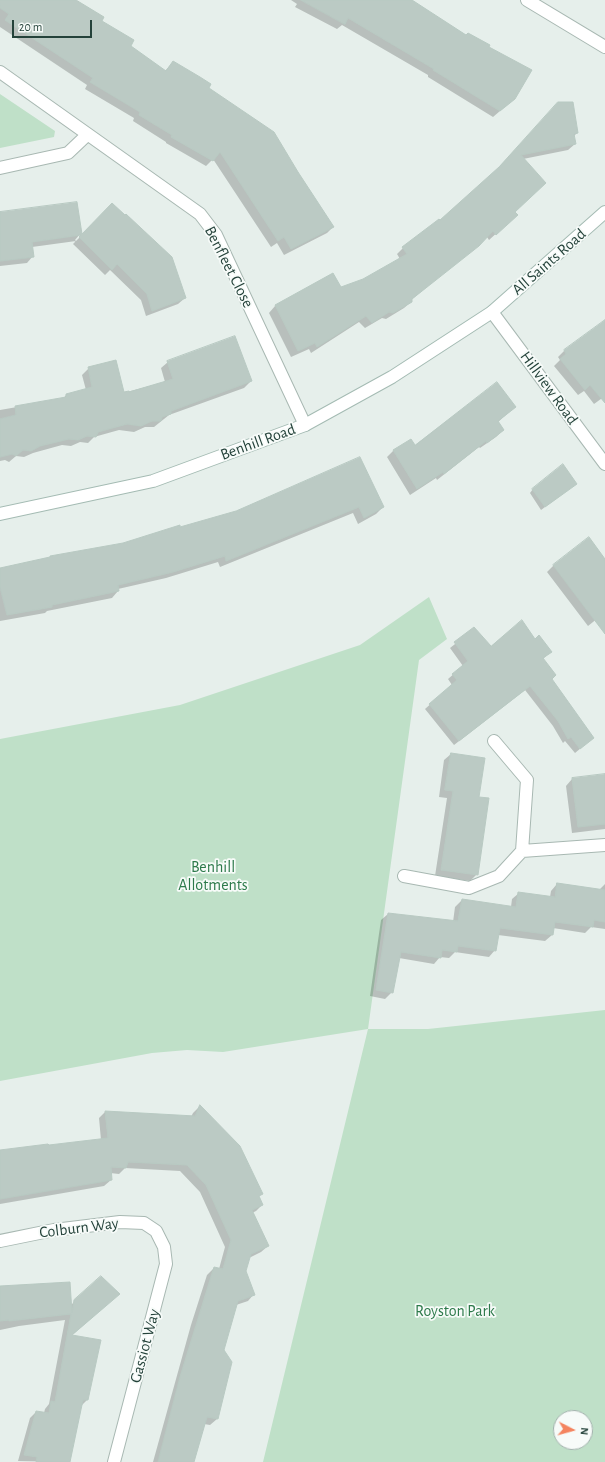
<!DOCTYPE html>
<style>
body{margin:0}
#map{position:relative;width:605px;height:1462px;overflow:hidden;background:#e6efeb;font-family:"Alegreya Sans",sans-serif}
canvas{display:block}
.north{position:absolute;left:553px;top:1410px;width:40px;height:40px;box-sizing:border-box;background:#f7fbf9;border:1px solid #a3b1ad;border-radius:50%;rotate:96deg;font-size:11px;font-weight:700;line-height:16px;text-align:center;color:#24423a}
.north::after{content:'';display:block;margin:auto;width:14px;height:18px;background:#f4845f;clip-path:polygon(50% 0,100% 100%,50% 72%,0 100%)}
.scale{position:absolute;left:12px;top:20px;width:80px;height:18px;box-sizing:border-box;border:2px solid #24423a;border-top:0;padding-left:5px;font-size:12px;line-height:14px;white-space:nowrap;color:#24423a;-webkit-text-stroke:3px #f7fbf9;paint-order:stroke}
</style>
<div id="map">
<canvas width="605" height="1462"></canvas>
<div class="north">N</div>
<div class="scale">20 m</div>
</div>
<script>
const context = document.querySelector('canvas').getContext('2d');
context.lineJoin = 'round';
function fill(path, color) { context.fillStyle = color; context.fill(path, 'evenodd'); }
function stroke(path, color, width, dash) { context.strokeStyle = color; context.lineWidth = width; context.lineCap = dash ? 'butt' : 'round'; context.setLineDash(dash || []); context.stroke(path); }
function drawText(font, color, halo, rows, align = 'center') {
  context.font = font + ' "Alegreya Sans",sans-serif'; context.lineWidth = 3.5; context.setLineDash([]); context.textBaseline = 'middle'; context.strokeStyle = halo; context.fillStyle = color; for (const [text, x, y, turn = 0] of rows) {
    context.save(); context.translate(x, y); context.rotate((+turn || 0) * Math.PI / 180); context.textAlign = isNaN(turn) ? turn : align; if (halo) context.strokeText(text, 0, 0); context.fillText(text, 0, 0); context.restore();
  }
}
fill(new Path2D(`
 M0 94 55 131 54 137 0 148Z
 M429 597 447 639 419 660 368 1029H428L605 1010V1462H263L368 1029 223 1052 187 1050 152 1053 0 1081V739L180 705 360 645ZM561 1418H585V1442H561Z`), '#bfe0c8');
fill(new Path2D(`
 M0 0H74L101 21 130 46 165 71 173 62 208 88 333 227 327 233 284 255 277 243 271 247 213 159 206 166 166 143V142L133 121 134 118 85 89 87 85 0 27Z
 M291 0H410L466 36 488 47 514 99 493 117 428 77V75L342 25 337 29 295 7 297 4Z
 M552 110 577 133 573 137 575 144 568 150 523 159 514 212 510 221 489 240 487 237 411 300V302L404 308 386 319 382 318 365 328 359 322 311 353 309 349 291 357 269 313 275 306 332 274 340 288 364 280 400 259 397 254 403 248 440 222 496 171Z
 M112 205 185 298 178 304 146 316 141 300 110 270 105 275 73 244Z
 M0 217 80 234 75 240 76 241 32 247 33 256 27 263 0 266Z
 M605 322V396L594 404 584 391 578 395 554 366 560 360 558 357 564 351Z
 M168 362 251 381 244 388 169 415 154 427H145L134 432 119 430 94 437 88 443 80 442 71 446 62 445 33 453 24 457 16 456 9 462 5 460 0 461V410L63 399 66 395 86 390 82 375 89 368 123 393 165 382 161 368Z
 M515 407 498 422 503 430 496 437 480 448 479 447 437 480 436 478 410 495 387 457 393 451 411 441 414 446Z
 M360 458 383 507 376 514 358 524 353 513 220 567 218 562 166 578 118 589V591L112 598 47 611 45 613 0 621V570L124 544 237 512Z
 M572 487 541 510 530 493 533 489Z
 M605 560V629L598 618 588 626 547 572 554 565Z
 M474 629 490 647 534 640 550 652 543 659 551 679 593 738 575 753 565 741 563 743 553 726 525 690 454 745 425 709 452 685 448 679 463 666 450 648Z
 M451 754 478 798 477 874 470 881 435 876 447 798 439 797 444 760Z
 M605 775V829L572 833 566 786 572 779Z
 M557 884 599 890 605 884V929L591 927 585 933 553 928 552 935 545 941 498 935 495 950 489 957 455 952 449 958 440 957 434 964 399 958 392 992 385 999 370 996 381 920 388 914 453 922 455 907 462 900 511 907 512 899 519 893 550 897 551 891Z
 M200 1106 261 1194 258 1197 262 1205 256 1211 252 1213 268 1246 261 1252 249 1258 245 1271 254 1294 248 1301 236 1305 223 1351 230 1368 217 1419 210 1425 204 1424 193 1462H153L191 1325 207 1275 214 1268 219 1269 225 1247 200 1192 180 1171 125 1168 119 1174 110 1173 111 1180 104 1186 0 1204V1152L101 1140 99 1118 105 1112 191 1117 193 1113Z
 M0 1287 70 1306 75 1301 112 1300 71 1336 87 1400 81 1406 68 1462 18 1461 30 1418 36 1412 44 1413 45 1409 49 1404 65 1320 19 1326 0 1330Z`), '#0003');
const building = new Path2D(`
 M0 0H76L104 17 102 21 134 40 131 46 166 71 173 61 200 77 211 84 209 88 274 132 298 172 334 227 291 249 284 237 278 241 220 152 213 161 171 137 172 135 139 115 140 112 90 82 93 78 5 20 9 14 0 8Z
 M301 0H412L466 35 468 33 490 45 489 47 532 70 515 99 500 111 433 70 434 69 348 18 345 24Z
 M558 102H573L578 133 574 134 576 144 521 155 546 183 515 212 518 215 496 235 493 231 479 246 412 299V302L393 313 389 312 372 323 366 316 317 347 315 343 298 351 275 305 333 273 341 287 363 279 407 254 402 247 439 219 440 220 499 167Z
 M77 202 82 234 112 203 125 215 126 214 172 257 186 298 152 311 147 294 117 264 112 270 79 237 81 235 32 242 34 257 0 261V212Z
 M605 320V403L590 385 585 390 560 359 566 354 564 350Z
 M235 336 252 381 171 411V414L162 417 161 421H152L141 426 127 424 98 432 96 437 87 436 78 440 69 439 40 446 31 451 23 450 16 456 12 454 0 457V419L16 415 15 406 66 397V394L92 387 88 367 116 360 124 392 129 391V392L173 379 167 361Z
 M497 382 516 407 498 421 504 430 487 443 486 441 444 474 443 472 417 489 393 450 411 439 415 445Z
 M360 457 384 507 364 518 359 507 226 561 225 556 173 572 118 585 119 591 52 605V607L7 615 0 587V568L50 557V556L123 543 180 525V527L236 511Z
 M563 464 577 484 545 507 532 489Z
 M589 537 605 559V634L553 565Z
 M522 620 535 639 539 635 552 652 543 658 556 675 552 679 594 738 580 749 571 737 568 739 558 721 530 686 459 741 429 704 457 680 452 674 468 661 454 642 474 627 491 646Z
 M451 753 485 758 479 797 489 798 478 875 441 870 453 791 445 790Z
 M605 774V824L578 827 572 778Z
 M557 883 605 890V922L594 920 593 927 555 922 553 935 500 928 496 951 458 946 457 952 442 950 441 958 401 952 393 993 376 990 388 913 458 921 462 899 516 907 518 892 555 897Z
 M200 1105 240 1146 263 1194 259 1196 263 1205 252 1210 269 1246 251 1254 246 1271 255 1295 238 1301 224 1350 232 1362 218 1419 207 1417 194 1462H158L180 1377 214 1267 223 1269 231 1240 206 1185 187 1165 128 1162 126 1168 111 1167 112 1180 0 1199V1150L48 1144 49 1145 108 1138 105 1111 195 1116Z
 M101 1276 120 1294 72 1335 101 1340 88 1400H83L70 1462H36L37 1457 24 1455 36 1411 49 1413 51 1401 55 1402 71 1314 9 1321V1320L0 1321V1286L70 1282 72 1313 74 1300Z`);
fill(building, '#bbcac4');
stroke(building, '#b8c9c2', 1);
const street = new Path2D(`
 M527 0 605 47
 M0 72 200 214 216 235 305 425
 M0 168 68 153 87 135
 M492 312 605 464
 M494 741 527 780 522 851
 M404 876 469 888 499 876 522 851 605 845
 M0 1241 54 1230 120 1222 144 1223 156 1231 164 1247 166 1264 114 1462`);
const secondary = new Path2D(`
 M0 514 153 481 305 425 392 377 492 312 605 212`);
stroke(street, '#a8b8b2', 14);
stroke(secondary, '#a4bbb3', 14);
stroke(street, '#fff', 12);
stroke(secondary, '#fff', 12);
drawText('16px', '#24423a', '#f7fbf9', [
 ["All Saints Road",549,262,-41],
 ["Benfleet Close",229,267,63],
 ["Hillview Road",549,388,54],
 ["Benhill Road",258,442,-20],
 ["Colburn Way",79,1228,-7],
 ["Gassiot Way",145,1346,-75]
]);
drawText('16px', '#2d7a4b', '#f7fbf9', [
 ["Benhill",213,867],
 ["Allotments",213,885],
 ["Royston Park",455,1311]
]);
</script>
